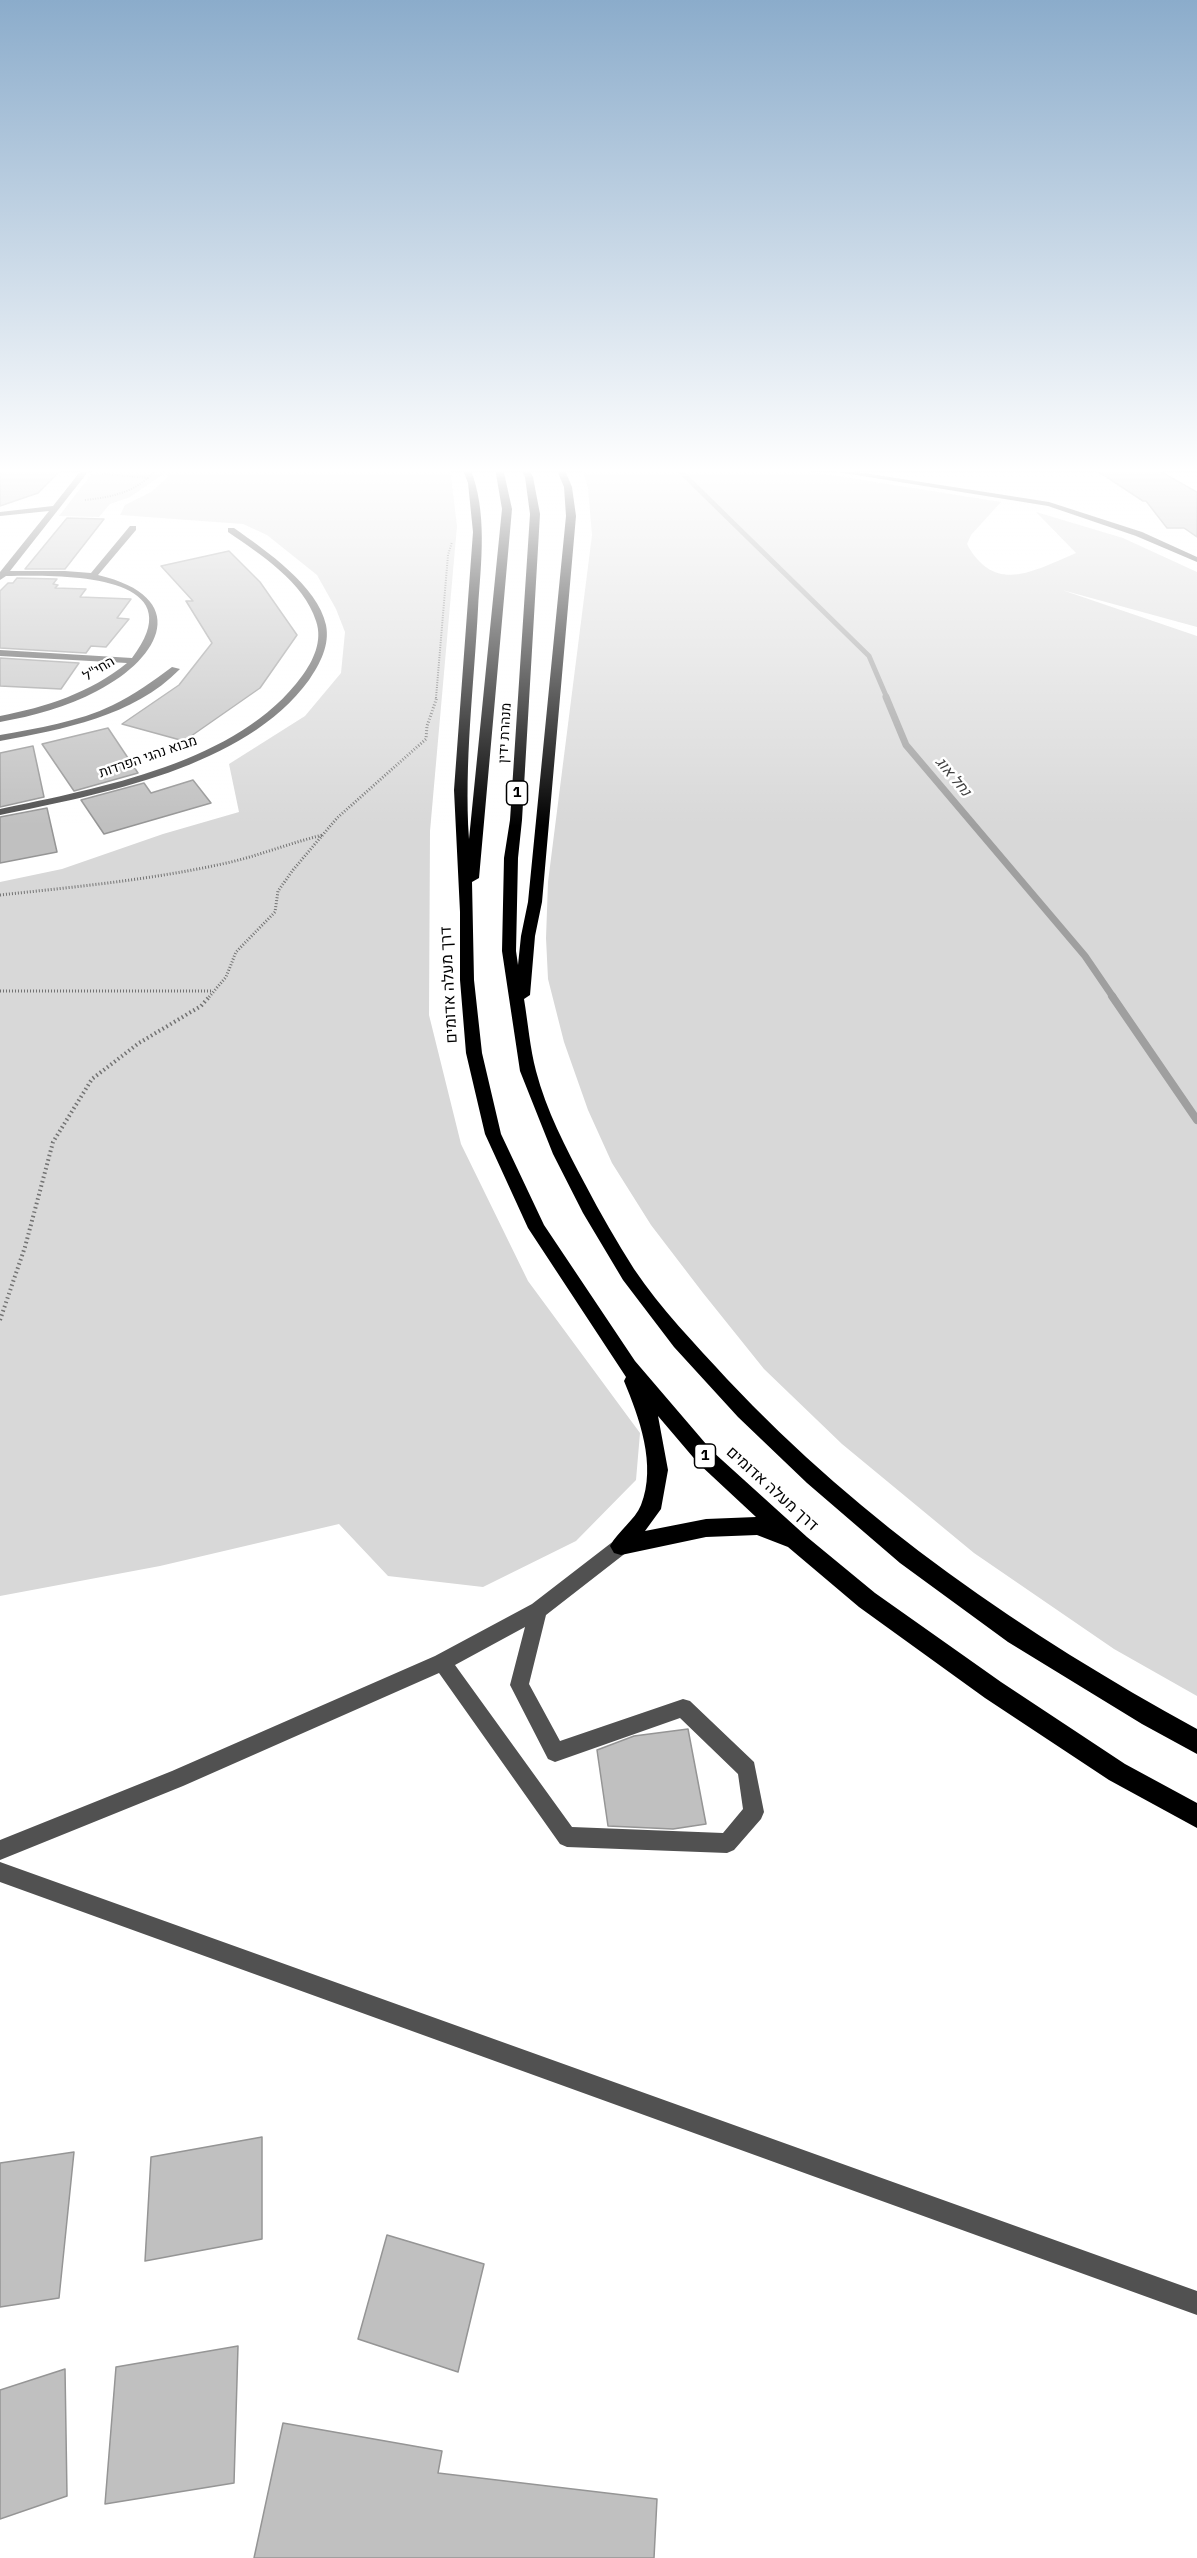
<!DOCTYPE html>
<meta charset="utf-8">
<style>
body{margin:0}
canvas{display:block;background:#fff}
</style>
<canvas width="1197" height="2558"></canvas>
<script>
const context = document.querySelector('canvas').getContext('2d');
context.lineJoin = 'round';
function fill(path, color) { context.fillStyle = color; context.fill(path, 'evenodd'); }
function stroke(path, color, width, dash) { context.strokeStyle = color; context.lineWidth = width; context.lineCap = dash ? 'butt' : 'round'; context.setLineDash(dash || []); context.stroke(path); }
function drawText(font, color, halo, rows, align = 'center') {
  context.font = font + ' "IBM Plex Sans",Heebo,sans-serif'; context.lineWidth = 5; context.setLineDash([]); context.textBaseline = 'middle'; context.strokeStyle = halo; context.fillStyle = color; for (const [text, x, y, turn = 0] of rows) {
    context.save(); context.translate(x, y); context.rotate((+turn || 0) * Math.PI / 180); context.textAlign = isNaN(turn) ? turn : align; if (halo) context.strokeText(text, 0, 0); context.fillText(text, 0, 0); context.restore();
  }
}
fill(new Path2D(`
 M96 468H163L162 475 130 497 110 504 99 517 59 516Z
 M164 468H450L457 526 430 831 429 1015 461 1144 528 1281 640 1433 636 1480 576 1541 483 1587 388 1576 339 1524 160 1566 0 1596V882L62 869 163 834 239 812 229 764 305 716 341 673 345 632 336 609 317 575 267 535 243 524 120 515 125 505 151 492 168 477Z
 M581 468H787L1001 502 971 535 967 544C995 596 1035 570 1076 553L1036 512 1123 538 1197 572V627L1062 590 1197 636V1696L1114 1649 974 1553 842 1444 764 1369 703 1293 651 1225 612 1163 588 1110 564 1042 548 979 546 938 548 882 592 535 588 488Z`), '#d8d8d8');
stroke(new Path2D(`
 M677 468 869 656 887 698`), '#9f9f9f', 5);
stroke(new Path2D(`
 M886 697 906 745 1085 956 1113 997`), '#9f9f9f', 7);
stroke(new Path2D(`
 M1112 996 1197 1120`), '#9f9f9f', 8);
const building = new Path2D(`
 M0 468H63L38 493 0 506Z
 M1093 468H1154L1197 492V537L1184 528H1167L1146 501H1143Z
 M67 518 104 519 65 569H25Z
 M229 551 260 582 297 635 260 688 184 741 122 724 179 685 212 643 186 601H193L161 566Z
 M17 578 57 579 53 584 58 585 55 588 86 589 80 597 131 599 117 618 129 619 106 647 91 646 86 653 0 648V591L8 583H13Z
 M0 658 79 663 61 689 0 686Z
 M108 728 138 773 74 791 42 744Z
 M33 746 44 797 0 807V753Z
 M193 780 211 803 104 834 81 800 144 783 151 793Z
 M47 808 57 852 0 863V817Z
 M688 1729 706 1824 673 1829 608 1826 597 1750 634 1736Z
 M262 2137V2239L145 2261 151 2157Z
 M74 2152 59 2298 0 2307V2163Z
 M387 2235 484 2264 458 2372 358 2339Z
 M238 2346 234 2483 105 2504 116 2367Z
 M65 2369 67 2496 0 2519V2390Z
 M283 2423 442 2451 438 2473 657 2499 654 2558H254Z`);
fill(building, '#c0c0c0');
stroke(building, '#959595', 1.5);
stroke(new Path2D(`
 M102 474 149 478
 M85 500C113 497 136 492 155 471L154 468
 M436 698 448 555 452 542`), '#737373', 2, [1, 1.5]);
stroke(new Path2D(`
 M0 895C74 887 149 880 222 864 256 857 289 843 323 835
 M0 991H212
 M209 997 226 977 236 952 275 912 278 891 293 870 337 818 426 739 427 726 437 697`), '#737373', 3, [1, 2]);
stroke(new Path2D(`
 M0 1320 25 1247 53 1142 92 1079 139 1043 201 1006 210 996`), '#737373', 4, [1.5, 3]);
fill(new Path2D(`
 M83 468H91L10 571H65L91 573 130 526H136V530L98 575C191 597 163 657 97 691 67 707 33 716 0 722V716C46 707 90 693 127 663L0 656V650L132 658C199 571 54 575 6 576L0 580V572L49 511 0 516V512L53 506Z
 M813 468H832L1049 502 1142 532 1197 557V562L1136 536 1048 506Z
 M228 528H234C265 550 318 586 326 625 330 645 320 664 309 680 245 768 101 794 0 815V809C99 788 239 763 302 676 313 661 323 641 316 621 304 582 260 554 228 532Z
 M172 667 180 669C133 717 63 729 0 741V735C38 728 78 722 113 705 134 695 153 681 172 667Z
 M621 1538 627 1540 630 1546 627 1552 546 1615 529 1684 560 1741 683 1699 690 1701 754 1762 764 1812 761 1819 734 1850 727 1853 567 1847 560 1844 439 1673 183 1786 0 1860V1840L172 1771 435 1656 532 1604 615 1540ZM525 1627 510 1685 548 1759 555 1762 680 1718 738 1774 743 1809 723 1833 572 1827 455 1665Z
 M0 1862 1197 2291V2315L0 1882Z`), '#515151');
fill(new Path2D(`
 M462 468H470C488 512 481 563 478 609 474 685 464 763 469 839L502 509 495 468H503L512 509 479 878 472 882 474 980 482 1053 501 1134 544 1225 635 1361 712 1451 807 1537 875 1593 1001 1682 1125 1764 1197 1803V1828L1109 1780 985 1698 859 1607 788 1547 757 1535 706 1537 621 1555 614 1553 610 1546C618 1531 635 1520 641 1505 657 1465 639 1417 624 1381L626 1377 528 1228 485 1134 466 1053 460 980V912L454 790 473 532 468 483ZM658 1416 698 1463 756 1517 706 1519 645 1531 661 1509 668 1470Z
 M520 468H528L533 477 540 514 522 820 518 858 516 951 518 965 521 936 528 902 566 516 564 487 556 468H564L572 487 576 516 542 902 535 936 530 995 524 999C528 1023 530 1048 536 1071 546 1110 566 1148 585 1184 600 1213 617 1242 634 1269 661 1309 695 1344 727 1379 863 1524 1024 1634 1197 1729V1754L1142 1724 1008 1642 900 1563 807 1483 738 1417 674 1347 623 1280 583 1213 553 1154 520 1071 502 951 504 858 510 820 530 514 525 477Z`), '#000');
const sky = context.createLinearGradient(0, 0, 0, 826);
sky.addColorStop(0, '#8baccb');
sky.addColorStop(0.57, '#fff');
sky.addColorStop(1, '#ffffff00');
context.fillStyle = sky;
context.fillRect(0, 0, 1197, 826);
drawText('14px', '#000', '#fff', [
 ["החי\"ל",99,669,-31],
 ["מנהרת ידין",505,733,-87],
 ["מבוא נהגי הפרדות",148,757,-19]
]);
drawText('italic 15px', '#404040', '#fff', [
 ["נחל אוג",953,777,50]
]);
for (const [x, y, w] of [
 [517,793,21],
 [705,1456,21]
]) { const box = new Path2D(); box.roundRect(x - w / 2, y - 12, w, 24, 4.5); context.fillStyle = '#fff'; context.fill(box); stroke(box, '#000', 1.5); }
drawText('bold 15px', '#000', null, [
 ["1",517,793],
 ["1",705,1456]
]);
drawText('16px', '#000', '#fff', [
 ["דרך מעלה אדומים",449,985,-93],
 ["דרך מעלה אדומים",772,1489,42]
]);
</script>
